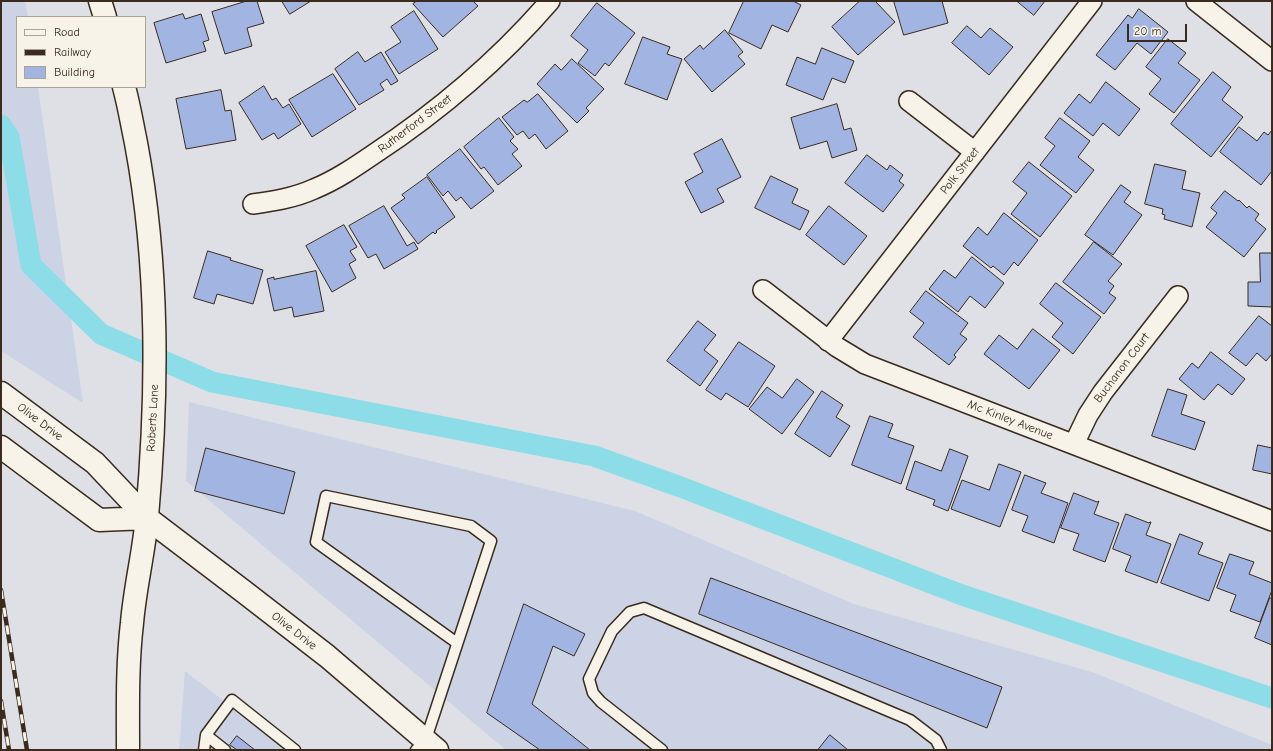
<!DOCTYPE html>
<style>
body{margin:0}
#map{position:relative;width:1273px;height:751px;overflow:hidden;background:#dee0e6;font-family:"Comic Neue",sans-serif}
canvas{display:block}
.frame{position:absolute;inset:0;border:2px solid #3b2a1e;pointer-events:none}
.legend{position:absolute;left:16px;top:16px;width:130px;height:72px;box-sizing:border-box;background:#f7f3e8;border:1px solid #aca397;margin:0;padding:5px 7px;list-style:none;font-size:12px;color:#3b2a1e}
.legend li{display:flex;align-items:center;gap:8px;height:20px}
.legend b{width:20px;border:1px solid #aca397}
.scale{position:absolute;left:1127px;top:24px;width:60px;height:18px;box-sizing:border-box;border:2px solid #3b2a1e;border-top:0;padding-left:5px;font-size:12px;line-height:14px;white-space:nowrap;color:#3b2a1e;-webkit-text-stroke:3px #f7f3e8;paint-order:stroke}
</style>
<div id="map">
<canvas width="1273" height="751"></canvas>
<div class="frame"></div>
<ul class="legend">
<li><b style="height:5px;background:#f7f3e8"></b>Road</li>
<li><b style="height:5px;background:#3b2a1e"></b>Railway</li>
<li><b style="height:11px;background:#a2b4e2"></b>Building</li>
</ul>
<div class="scale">20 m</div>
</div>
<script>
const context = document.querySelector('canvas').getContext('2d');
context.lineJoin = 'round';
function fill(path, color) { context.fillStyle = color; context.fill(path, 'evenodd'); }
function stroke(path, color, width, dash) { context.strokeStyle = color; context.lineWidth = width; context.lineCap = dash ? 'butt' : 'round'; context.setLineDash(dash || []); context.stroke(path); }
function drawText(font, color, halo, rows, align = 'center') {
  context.font = font + ' "Comic Neue",sans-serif'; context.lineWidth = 4; context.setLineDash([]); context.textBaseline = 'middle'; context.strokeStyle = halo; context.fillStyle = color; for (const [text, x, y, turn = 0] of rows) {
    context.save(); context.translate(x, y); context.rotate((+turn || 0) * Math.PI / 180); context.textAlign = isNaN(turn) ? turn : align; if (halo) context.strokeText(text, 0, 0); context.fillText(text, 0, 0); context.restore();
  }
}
fill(new Path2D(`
 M1 1H25L28 17H17V87H38L83 403 1 351Z
 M189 402 635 511 854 604 1095 673 1272 745V750H506L186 481Z
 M185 671 287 750H179Z`), '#ccd3e5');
stroke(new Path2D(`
 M1 125 9 137 31 265 101 334 212 382 594 456 678 486 962 595 1272 698`), '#8cdde7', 21);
const building = new Path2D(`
 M247 1H257L264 23 247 28 252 46 225 54 212 12Z
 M282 1H311L290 14Z
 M417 1H473L478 6 443 37 413 4Z
 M744 1H793L801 5 788 32 772 25 761 49 729 33Z
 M860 1H875L895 22 858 55 832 27Z
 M894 1H942L948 23 904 35Z
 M1017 1H1045L1034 15Z
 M597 3 635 33 609 66 605 63 595 76 578 63 588 50 571 36Z
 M1139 9 1168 32 1151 54 1137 43 1115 70 1096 55 1128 15 1132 18Z
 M414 11 438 49 399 74 385 52 401 42 391 27Z
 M183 14 185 19 201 14 209 40 203 42 206 51 166 63 154 23Z
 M967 26 981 38 990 28 1013 47 989 75 952 43Z
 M725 30 743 52 738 56 745 64 712 92 684 59 700 45 703 49Z
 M643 37 670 47 667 54 682 59 667 100 625 84Z
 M1168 39 1186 53 1178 63 1200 80 1174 113 1149 94 1161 79 1146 67Z
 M822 48 854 61 845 83 832 78 823 100 786 85 797 57 815 64Z
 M358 52 365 62 381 52 398 81 391 85 387 79 380 84 384 90 359 105 335 69Z
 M572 59 604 89 586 108 589 111 577 123 537 84 555 64 561 70Z
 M1213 72 1231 87 1222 100 1243 117 1211 157 1171 124Z
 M333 74 356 109 312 137 289 100Z
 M1106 82 1140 109 1119 136 1103 123 1093 136 1064 113 1079 94 1090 103Z
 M264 86 272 100 276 98 283 108 289 104 301 124 278 139 274 133 262 140 239 103Z
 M221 90 225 111 231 110 236 140 186 149 176 99Z
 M538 94 568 131 546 149 535 134 529 139 523 131 517 135 502 117 524 100 527 102Z
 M837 104 844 130 851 128 857 150 832 158 827 141 800 149 791 118Z
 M499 118 514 137 510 141 518 149 512 154 522 166 498 185 484 167 481 169 464 147Z
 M1060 118 1090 141 1078 157 1094 170 1076 193 1040 165 1055 146 1045 138Z
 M1239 127 1257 141 1264 132 1268 135 1272 130V171L1261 185 1220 152Z
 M722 139 741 177 717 189 724 202 701 213 685 182 703 172 694 154Z
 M460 149 494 191 471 209 461 197 456 201 448 191 443 196 427 175Z
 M867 155 887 170 890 165 903 175 899 181 904 185 883 212 845 183Z
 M1029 162 1072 196 1040 237 1011 214 1027 193 1013 182Z
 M1155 164 1186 171 1182 189 1200 193 1192 227 1164 219 1165 215 1162 214 1163 209 1145 204Z
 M771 176 798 189 792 203 809 211 800 230 755 208Z
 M427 177 455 217 436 231 437 232 435 234 433 232 418 244 391 208 405 198 402 195Z
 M1121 185 1131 192 1124 202 1142 215 1113 255 1085 235Z
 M1225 191 1238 201 1239 200 1247 208 1249 206 1259 214 1255 220 1266 229 1244 257 1206 227 1217 213 1211 208Z
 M384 206 407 246 414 242 418 249 384 269 376 254 368 258 349 226Z
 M829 206 867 236 844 265 806 235Z
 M1004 213 1038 240 1018 266 1014 262 1004 275 993 266 991 268 963 246 978 227 987 235Z
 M344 225 357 247 350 251 356 260 349 264 356 278 332 292 306 246Z
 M1094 242 1122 264 1108 281 1114 286 1109 293 1116 298 1104 314 1063 282Z
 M208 251 231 258 230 260 263 270 253 304 217 294 214 304 194 298Z
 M1260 253H1272V307L1248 306V282H1260Z
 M972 257 1004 283 985 308 970 296 958 312 929 289 944 270 955 278Z
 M316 271 324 311 294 317 292 307 274 311 267 279 274 277V279Z
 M1056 283 1101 317 1073 354 1052 337 1063 323 1040 304Z
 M926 291 968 323 960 334 967 339 954 355 956 357 949 365 913 337 924 323 910 312Z
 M1259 316 1272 326V354L1266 361 1257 353 1246 366 1229 353Z
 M698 321 716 335 704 350 718 361 700 386 667 361Z
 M1033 329 1060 350 1029 389 984 354 999 335 1017 349Z
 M739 342 775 366 748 407 726 393 721 400 706 390Z
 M1211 352 1245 379 1232 395 1218 384 1204 400 1179 379 1192 363 1198 368Z
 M797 379 814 392 782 434 749 409 767 387 782 398Z
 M1168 389 1187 395 1181 414 1205 422 1195 450 1152 436Z
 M822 391 843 405 836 417 850 426 830 457 795 434Z
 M870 416 893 424 888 437 914 446 901 484 852 465Z
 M1258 445 1272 448V474L1253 470Z
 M206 448 295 472 284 514 195 491Z
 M950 449 968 456 948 511 933 505 935 500 906 489 915 461 941 471Z
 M999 464 1021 472 1000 527 951 509 962 480 989 490Z
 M1025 475 1046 483 1041 493 1068 503 1054 543 1022 531 1028 516 1012 510Z
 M1074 493 1097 502 1099 501 1094 514 1119 523 1105 562 1073 550 1079 534 1061 528Z
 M1126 514 1149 523 1150 522H1151L1146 535 1171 544 1157 583 1125 571 1131 556 1113 549Z
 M1180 534 1203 543 1198 554 1223 563 1209 601 1161 583Z
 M1230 554 1254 562 1249 574 1272 583V590L1260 622 1230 611 1236 595 1217 588Z
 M711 578 1002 687 987 728 699 614Z
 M1270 598H1272V645L1255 638Z
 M524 604 585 634 574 656 553 646 532 704 590 750H540L487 713Z
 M830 735 848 750H818Z
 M237 736 255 750H237L230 745Z`);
fill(building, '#a2b4e2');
stroke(building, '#3b2a1e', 1);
const lane = new Path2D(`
 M206 735 225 750
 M204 750 206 735 232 700 295 750
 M416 750 426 739 491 541 471 526 326 496 316 542 457 643
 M662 750 601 702 593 693 589 679 612 631 630 612 644 608 910 720 936 740 941 750`);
const street = new Path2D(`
 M1196 1 1272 61
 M909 101 975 152
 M253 204C274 201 294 198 314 189 336 180 355 167 374 154 439 111 499 60 550 1
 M763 290 837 347 865 364 1272 521
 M828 341 1092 1
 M1074 444 1088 415 1103 392 1178 296`);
const secondary = new Path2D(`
 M100 1 105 17
 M124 87C129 105 132 124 136 143 159 266 158 392 147 517 144 552 135 587 132 623 127 665 128 708 128 750
 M1 393 95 463 147 518 243 591 327 656 437 750
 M1 447 99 520 147 518`);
stroke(lane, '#3b2a1e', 13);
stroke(street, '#3b2a1e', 22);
stroke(secondary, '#3b2a1e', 25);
stroke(lane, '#f7f3e8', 10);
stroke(street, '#f7f3e8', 19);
stroke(secondary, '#f7f3e8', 22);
const rail = new Path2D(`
 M1 590 27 750
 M1 701 9 750`);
stroke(rail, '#3b2a1e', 4.5);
stroke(rail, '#f7f3e8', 3, [9]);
drawText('12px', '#3b2a1e', '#f7f3e8', [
 ["Rutherford Street",415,124,-37],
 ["Polk Street",960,171,-52],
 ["Buchanon Court",1122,368,-53],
 ["Roberts Lane",153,418,-87],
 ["Mc Kinley Avenue",1010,420,21],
 ["Olive Drive",40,422,37],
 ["Olive Drive",294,631,38]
]);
</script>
